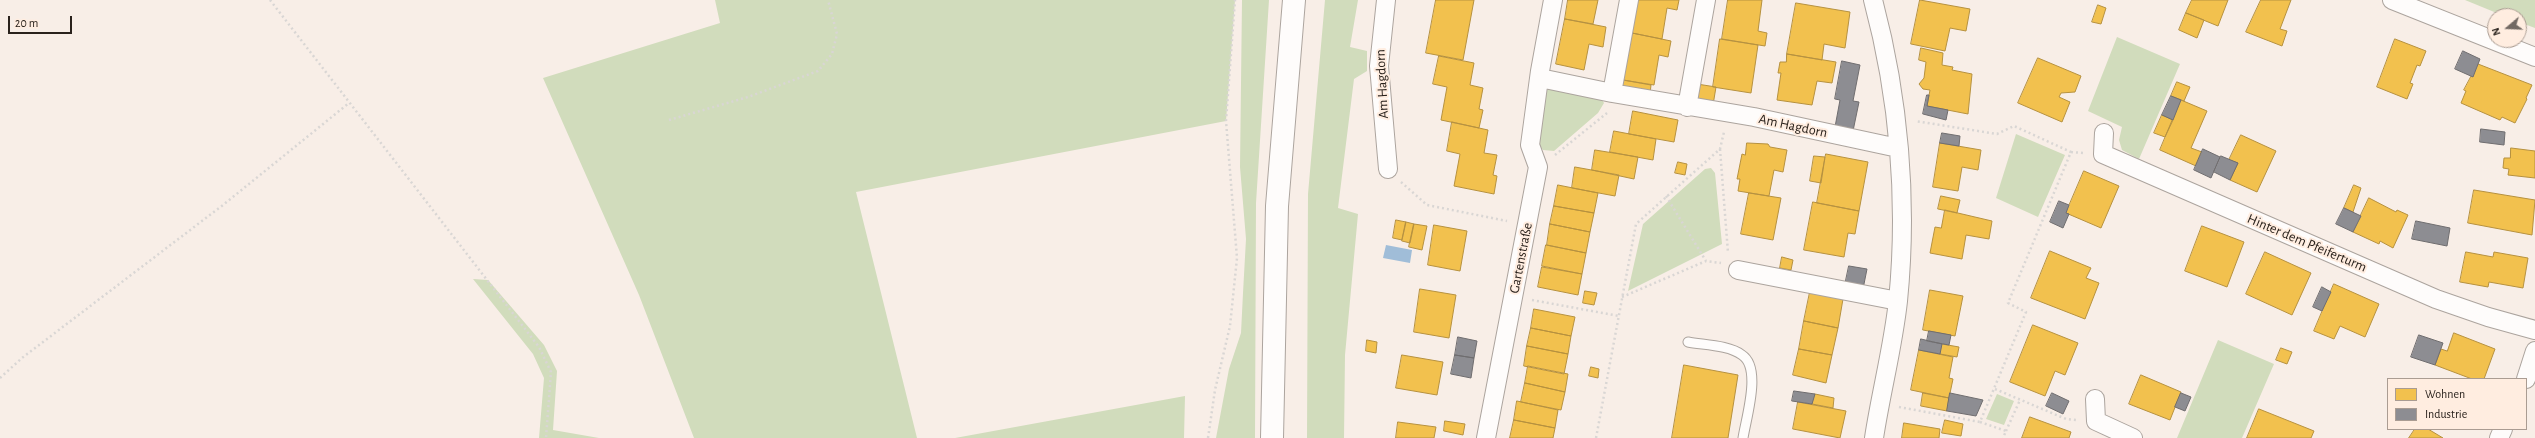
<!DOCTYPE html>
<meta charset="utf-8">
<style>
body{margin:0}
#map{position:relative;width:2535px;height:438px;overflow:hidden;background:#f8eee7;font-family:"Alegreya Sans",sans-serif}
canvas{display:block}
.legend{position:absolute;left:2387px;top:378px;width:140px;height:52px;box-sizing:border-box;background:#ffede0;border:1px solid #aa9c92;margin:0;padding:5px 7px;list-style:none;font-size:12px;color:#2a221c}
.legend li{display:flex;align-items:center;gap:8px;height:20px}
.legend b{width:20px;border:1px solid #aa9c92}
.north{position:absolute;left:2487px;top:8px;width:40px;height:40px;box-sizing:border-box;background:#ffede0;border:1px solid #aa9c92;border-radius:50%;rotate:251deg;font-size:11px;font-weight:700;line-height:16px;text-align:center;color:#2a221c}
.north::after{content:'';display:block;margin:auto;width:14px;height:18px;background:#726963;clip-path:polygon(50% 0,100% 100%,50% 72%,0 100%)}
.scale{position:absolute;left:8px;top:16px;width:64px;height:18px;box-sizing:border-box;border:2px solid #2a221c;border-top:0;padding-left:5px;font-size:12px;line-height:14px;white-space:nowrap;color:#2a221c;-webkit-text-stroke:3px #ffede0;paint-order:stroke}
</style>
<div id="map">
<canvas width="2535" height="438"></canvas>
<ul class="legend">
<li><b style="height:11px;background:#f2c14e"></b>Wohnen</li>
<li><b style="height:11px;background:#8d8d92"></b>Industrie</li>
</ul>
<div class="north">N</div>
<div class="scale">20 m</div>
</div>
<script>
const context = document.querySelector('canvas').getContext('2d');
context.lineJoin = 'round';
function fill(path, color) { context.fillStyle = color; context.fill(path, 'evenodd'); }
function stroke(path, color, width, dash) { context.strokeStyle = color; context.lineWidth = width; context.lineCap = dash ? 'butt' : 'round'; context.setLineDash(dash || []); context.stroke(path); }
function drawText(font, color, halo, rows, align = 'center') {
  context.font = font + ' "Alegreya Sans",sans-serif'; context.lineWidth = 4; context.setLineDash([]); context.textBaseline = 'middle'; context.strokeStyle = halo; context.fillStyle = color; for (const [text, x, y, turn = 0] of rows) {
    context.save(); context.translate(x, y); context.rotate((+turn || 0) * Math.PI / 180); context.textAlign = isNaN(turn) ? turn : align; if (halo) context.strokeText(text, 0, 0); context.fillText(text, 0, 0); context.restore();
  }
}
fill(new Path2D(`
 M715 0H1235L1226 121 856 192 917 438H694L639 295 543 78 720 23Z
 M1242 0H1269L1256 203 1255 438H1216L1229 369 1241 333 1243 293 1246 239 1240 167Z
 M1325 0H1358L1350 47 1367 51V71L1354 79 1338 208 1358 214 1345 355 1344 438H1307L1308 194Z
 M2465 0H2535V28L2519 22V16H2504Z
 M2117 37 2180 64 2139 159 2122 150 2119 140 2122 127 2088 111Z
 M1552 86 1598 94 1604 103 1598 113 1554 151 1543 150 1536 141 1545 92Z
 M2016 134 2065 155 2038 217 1996 198Z
 M1711 168 1715 173 1722 244 1628 291 1643 224 1705 169Z
 M473 279 488 280 544 345 557 371 553 430 599 438H539L544 378 533 354Z
 M2218 340 2274 364 2242 438H2177Z
 M1997 394 2014 401 2004 425 1986 419Z
 M1185 396 1184 438H955Z`), '#d1dcbc');
fill(new Path2D(`
 M1386 245 1412 250 1410 263 1383 258Z`), '#a0bdd8');
const homes = new Path2D(`
 M1436 0H1474L1463 60 1426 53Z
 M1568 0H1598L1593 24 1565 19Z
 M1638 0H1679L1677 10 1667 8 1662 39 1632 33Z
 M1728 0H1762L1758 31 1767 33 1765 46 1722 39Z
 M1920 0 1970 9 1966 31 1950 28 1945 51 1911 44Z
 M2192 0H2228L2218 26 2186 13Z
 M2261 0H2291L2280 29 2287 31 2282 46 2246 32Z
 M1796 3 1850 12 1845 48 1824 44 1822 60 1787 54Z
 M2098 5 2106 8 2101 24 2092 22Z
 M2186 13 2204 20 2197 38 2179 30Z
 M1565 19 1606 27 1603 47 1589 44 1584 70 1556 64Z
 M1632 33 1671 41 1668 57 1659 55 1654 85 1623 80Z
 M1720 39 1758 45 1751 93 1713 87Z
 M2395 39 2426 51 2420 66 2417 65 2410 83 2413 84 2407 99 2377 87Z
 M1921 48 1943 53 1942 65 1953 67 1952 70 1972 74 1968 114 1927 106 1930 90 1923 89 1919 84 1924 78 1926 62 1919 60Z
 M1787 54 1836 62 1832 83 1817 81 1812 105 1777 100 1781 73H1778L1780 62H1786Z
 M1439 56 1474 63 1470 85 1483 88 1479 109 1483 110 1479 128 1441 120 1447 87 1433 84Z
 M2038 58 2081 76 2075 92 2061 93 2059 97 2070 102 2062 122 2018 103Z
 M2478 64 2532 85 2526 98 2527 99 2515 123 2502 117 2500 120 2461 103 2466 91 2464 90Z
 M1623 80 1651 85 1650 94 1622 88Z
 M2177 82 2190 87 2184 101 2171 96Z
 M1697 84 1716 87 1713 105 1694 101Z
 M2181 100 2207 111 2191 148 2202 152 2196 166 2160 150Z
 M1633 111 1678 120 1674 142 1629 134Z
 M2162 115 2173 120 2165 137 2154 133Z
 M1452 122 1488 130 1484 153 1497 155 1493 175 1497 176 1494 194 1454 186 1460 154 1447 151Z
 M1614 131 1656 139 1653 160 1610 152Z
 M2241 135 2276 151 2257 192 2230 180 2238 163 2229 160Z
 M1747 143 1768 144 1770 147 1787 150 1783 172 1774 170 1769 196 1738 191 1740 179H1737L1742 154 1745 155Z
 M1940 143 1981 150 1978 170 1962 167 1958 191 1933 187Z
 M2511 148 2535 151V178L2508 175 2509 169 2503 168 2504 158H2510Z
 M1595 150 1638 157 1634 179 1592 170Z
 M1826 154 1868 162 1859 211 1817 203Z
 M1814 156 1825 157 1821 183 1810 181Z
 M1678 162 1687 164 1685 175 1675 173Z
 M1575 167 1619 175 1615 196 1572 188Z
 M2084 171 2119 186 2101 228 2066 213Z
 M1558 185 1598 193 1594 213 1554 206Z
 M2354 185 2361 188 2353 212 2344 208Z
 M2474 190 2535 200 2532 235 2468 223Z
 M1749 193 1781 198 1773 240 1741 234Z
 M1941 196 1960 200 1957 213 1938 209Z
 M2369 198 2396 212 2397 210 2408 215 2393 248 2380 241 2379 244 2353 232Z
 M1813 202 1859 211 1855 234 1848 233 1844 257 1804 250Z
 M1554 206 1594 213 1590 232 1550 224Z
 M1945 210 1992 221 1989 239 1966 235 1962 259 1930 253 1935 227 1941 228Z
 M1396 220 1406 222 1402 240 1393 238Z
 M1406 222 1414 224 1410 243 1402 241Z
 M1414 224 1427 226 1422 250 1409 247Z
 M1550 224 1590 232 1586 253 1547 245Z
 M1434 225 1467 231 1460 271 1428 265Z
 M2202 226 2244 242 2227 287 2185 271Z
 M1546 245 1586 253 1582 274 1542 266Z
 M2050 251 2091 268 2086 278 2099 283 2085 319 2031 298Z
 M2265 252 2311 273 2292 315 2246 294Z
 M2466 252 2493 257 2494 252 2528 258 2523 288 2489 282 2488 287 2460 282Z
 M1782 257 1793 260 1791 270 1780 268Z
 M1542 267 1582 274 1578 295 1538 287Z
 M2334 284 2379 304 2365 337 2340 326 2334 339 2314 331Z
 M1420 289 1456 295 1449 338 1414 332Z
 M1930 290 1963 296 1955 336 1923 330Z
 M1585 291 1597 293 1594 305 1583 303Z
 M1810 292 1843 299 1838 328 1804 321Z
 M1534 309 1575 317 1571 336 1531 328Z
 M1804 321 1838 328 1832 355 1799 349Z
 M2033 325 2078 343 2065 375 2055 371 2045 396 2010 382Z
 M1531 328 1571 336 1568 354 1527 346Z
 M2454 333 2495 349 2484 379H2472L2435 365 2441 349 2447 351Z
 M1367 340 1377 342 1376 353 1366 351Z
 M1942 344 1959 347 1957 357 1940 354Z
 M1527 346 1568 354 1564 374 1524 366Z
 M2281 348 2292 352 2287 364 2276 360Z
 M1799 349 1832 355 1826 383 1793 375Z
 M1919 350 1953 357 1949 378 1953 379 1949 398 1911 390Z
 M1402 355 1443 362 1437 395 1396 388Z
 M1684 365 1738 375 1728 438H1672Z
 M1528 366 1568 374 1565 392 1525 383Z
 M1591 367 1599 369 1598 378 1589 376Z
 M2141 375 2181 392 2170 420 2129 404Z
 M1525 383 1565 392 1561 410 1521 402Z
 M1923 393 1949 398 1947 411 1921 406Z
 M1815 394 1834 398 1833 408 1812 404Z
 M1517 401 1558 410 1555 428 1514 420Z
 M1798 402 1846 411 1840 438 1793 429Z
 M2259 409 2314 431 2311 438H2247Z
 M2030 417 2071 432 2069 438H2022Z
 M1514 420 1555 428 1553 438H1510Z
 M1945 420 1963 424 1961 436 1942 433Z
 M1445 421 1465 424 1463 435 1444 431Z
 M1398 422 1436 427 1434 438H1396Z
 M1904 423 1940 429 1939 438H1902Z
 M2415 429H2428L2443 438H2409Z`);
fill(homes, '#f2c14e');
stroke(homes, '#b6913f', 1);
const industry = new Path2D(`
 M2463 51 2480 59 2473 77 2455 69Z
 M1842 61 1860 65 1853 101 1859 102 1853 131 1835 127 1840 100 1835 99Z
 M1927 95H1929L1927 106 1948 110 1946 120 1923 114Z
 M2171 96 2181 100 2173 120 2162 115Z
 M2481 129 2505 132 2504 145 2480 142Z
 M1942 133 1960 136 1959 146 1940 143Z
 M2203 149 2220 157 2211 178 2194 170Z
 M2221 156 2238 163 2230 180 2214 172Z
 M2059 201 2069 205 2066 213 2069 214 2063 228 2050 222Z
 M2344 208 2361 216 2353 232 2336 224Z
 M2416 221 2450 228 2447 246 2412 239Z
 M1849 266 1867 269 1863 289 1845 285Z
 M2322 287 2331 292 2322 311 2313 307Z
 M1929 331 1951 335 1949 345 1927 341Z
 M2419 335 2443 343 2435 365 2411 357Z
 M1458 337 1477 341 1474 358 1455 355Z
 M1921 339 1942 344 1940 354 1919 350Z
 M1455 355 1474 358 1471 378 1451 374Z
 M1794 391 1815 394 1812 404 1792 401Z
 M1950 393 1983 400 1976 416 1947 411Z
 M2052 393 2069 401 2063 414 2046 406Z
 M2181 393 2191 397 2185 411 2175 407Z`);
fill(industry, '#8d8d92');
stroke(industry, '#6f6d6f', 1);
const lane = new Path2D(`
 M1688 342C1703 345 1729 345 1742 355 1762 368 1746 418 1743 438`);
const street = new Path2D(`
 M1386 0 1379 66 1388 169
 M1873 0C1899 97 1908 201 1898 301 1893 347 1881 392 1874 438
 M2392 0 2535 57
 M1540 78 1612 93 1754 117 1898 148
 M1612 93 1629 0
 M1687 107 1706 0
 M2104 133 2103 154 2436 299 2488 317 2535 330
 M1738 270 1898 301
 M2526 379 2535 351
 M2095 399 2096 421 2133 438
 M1486 438 1538 167 1530 145 1540 71 1553 0
 M2499 438 2503 429`);
const primary = new Path2D(`
 M1272 438 1277 206 1294 0`);
stroke(lane, '#aca49e', 11);
stroke(street, '#aca49e', 20);
stroke(primary, '#aca49e', 24);
stroke(new Path2D(`
 M270 0 539 347 551 372 546 438
 M669 120 748 97 818 71 832 54 837 34 828 0
 M1720 149 1728 253
 M2071 152 2083 153
 M1555 155 1607 113
 M1401 182 1427 205 1507 221
 M1666 196 1706 261
 M1622 297 1706 261 1721 263
 M1532 300 1619 316
 M0 378 22 358 223 205 349 103
 M1995 389 2066 419 2076 420
 M1899 407 1980 422 2026 312 2008 303 2071 152 2014 126 1997 134 1915 121
 M1980 422 2006 431 2003 438
 M2006 431 2020 400
 M1208 438 1215 390 1230 326 1237 258 1226 121 1235 0
 M1596 438 1636 224 1720 149 1724 132`), '#d9d6d4', 2.5, [2, 3]);
stroke(lane, '#fefcfb', 9);
stroke(street, '#fefcfb', 18);
stroke(primary, '#fefcfb', 22);
drawText('14px', '#2a221c', '#ffede0', [
 ["Am Hagdorn",1382,84,-93],
 ["Am Hagdorn",1793,126,12],
 ["Hinter dem Pfeiferturm",2307,243,23],
 ["Gartenstraße",1521,258,-79]
]);
</script>
